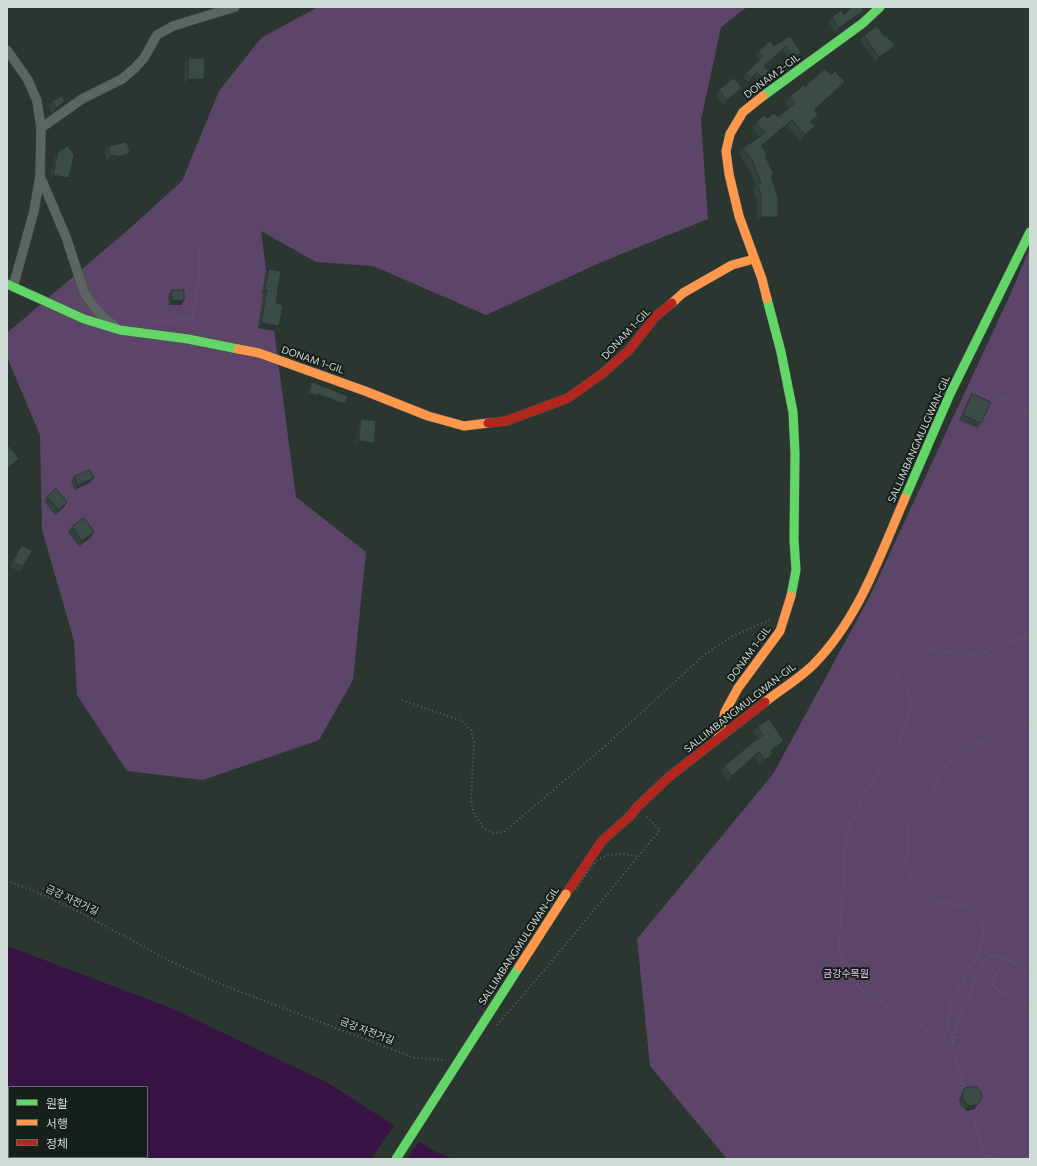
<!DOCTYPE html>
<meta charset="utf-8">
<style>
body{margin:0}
#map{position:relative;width:1037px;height:1166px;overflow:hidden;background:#2b3631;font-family:Commissioner,"Noto Sans KR",sans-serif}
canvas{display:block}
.frame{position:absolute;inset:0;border:8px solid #cfdbd5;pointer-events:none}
.legend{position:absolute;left:8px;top:1086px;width:140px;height:72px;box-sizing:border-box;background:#171f1b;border:1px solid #616a65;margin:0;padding:5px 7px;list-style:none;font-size:12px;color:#cfdbd5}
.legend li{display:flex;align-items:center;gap:8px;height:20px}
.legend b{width:20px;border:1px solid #616a65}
</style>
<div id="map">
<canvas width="1037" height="1166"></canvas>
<div class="frame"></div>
<ul class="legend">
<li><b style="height:5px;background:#63d668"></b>원활</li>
<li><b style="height:5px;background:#ff974d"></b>서행</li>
<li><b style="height:5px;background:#b3261e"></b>정체</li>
</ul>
</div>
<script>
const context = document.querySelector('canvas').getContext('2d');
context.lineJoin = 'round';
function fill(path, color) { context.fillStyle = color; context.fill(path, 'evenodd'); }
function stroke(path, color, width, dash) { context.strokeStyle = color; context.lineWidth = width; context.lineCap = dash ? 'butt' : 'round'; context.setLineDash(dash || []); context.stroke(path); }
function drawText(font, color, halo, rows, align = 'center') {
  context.font = font + ' Commissioner,"Noto Sans KR",sans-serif'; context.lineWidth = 4; context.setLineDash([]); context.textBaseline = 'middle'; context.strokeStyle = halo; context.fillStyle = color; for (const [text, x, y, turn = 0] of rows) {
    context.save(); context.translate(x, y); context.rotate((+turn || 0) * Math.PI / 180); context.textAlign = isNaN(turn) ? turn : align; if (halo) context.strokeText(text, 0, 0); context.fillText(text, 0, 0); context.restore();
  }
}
fill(new Path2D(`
 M318 7H747L721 27 701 120 708 219 604 261 486 315 373 266 316 262 261 231 296 497 366 552 353 680 319 740 203 780 127 771 77 695 74 641 42 530 40 435 7 357V333L129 229 182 181 219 91 261 38Z
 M1030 247V1159H727L650 1066 637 939 773 774 869 598 1011 293Z`), '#5d4469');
fill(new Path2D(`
 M7 946 171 1008 328 1083 434 1151 453 1159H7ZM9 1087H147V1157H9Z`), '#371444');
fill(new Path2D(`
 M395 1124 420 1140 407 1159H371Z`), '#2b3631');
const street = new Path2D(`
 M7 50 28 80 37 101 41 128 40 176 34 211 13 287
 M41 128 82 99 122 79 135 68 144 58 157 35 173 26 235 7
 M40 176 66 237 84 292 92 304 104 318 115 326`);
const fast = new Path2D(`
 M763 96 863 23 880 7
 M7 284 84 319 120 330 188 339 238 349
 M767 299 781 352 793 412 795 453 794 540 796 570 791 596
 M905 498 950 394 1030 232`);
const slow = new Path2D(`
 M763 96 743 112 730 134 726 151 729 174 739 216 762 279 767 299
 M672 303 683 293 732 265 754 259
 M238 349 259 353 365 391 428 416 464 426 488 423
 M765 702C780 690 800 678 813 665 859 619 880 555 905 498
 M718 738 725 712 738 688 780 631 791 596`);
const jam = new Path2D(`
 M488 423 506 421 568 398 603 373 629 350 656 316 672 303
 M566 894 602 841 631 815 637 807 670 776 765 702`);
stroke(street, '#49524e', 10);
stroke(fast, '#49524e', 10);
stroke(slow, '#49524e', 10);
stroke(jam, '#49524e', 10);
stroke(new Path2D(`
 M192 318 199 278 200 245V209
 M150 321H168L192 318 232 335
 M990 391 1030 414
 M402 700 462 721 471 730 474 742 471 802 474 813 483 827 493 833 504 832 604 747 704 655 733 636 772 619
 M7 881 29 889 72 908 172 962 225 986 415 1058 446 1060
 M1009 960C1001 967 994 973 992 984L999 991 1011 994 1030 1011
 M497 1025 542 973 660 830 645 815
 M953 1042 948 1025 951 1005 960 986 973 964 981 946 984 932 980 917 965 906 932 901 918 892 905 863 909 847 908 829 936 788 939 770 970 747 1030 721
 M953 1044 911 1021 861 989 845 973 839 950 846 842 851 823 869 787 899 743 912 704 907 689 896 676 926 649 974 655 1008 644 1030 633
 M964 1092 953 1044 955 1027 968 1000 975 978 985 960 993 954C1011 960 1017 963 1030 976
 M971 1110 987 1158 999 1159
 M1022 1159 1030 1155`), '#5b6460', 2, [1, 3]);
stroke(street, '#5d6561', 9);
stroke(fast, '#63d668', 9);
stroke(slow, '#ff974d', 9);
stroke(jam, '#b3261e', 9);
const fastBridge = new Path2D(`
 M396 1159 519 967`);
const slowBridge = new Path2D(`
 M519 967 566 894`);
stroke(fastBridge, '#49524e', 10, []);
stroke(slowBridge, '#49524e', 10, []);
stroke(new Path2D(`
 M576 890C595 860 600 848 639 857`), '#5b6460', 2, [1, 3]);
stroke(fastBridge, '#63d668', 9);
stroke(slowBridge, '#ff974d', 9);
fill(new Path2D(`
 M862 8 864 10 860 15 836 33 828 22 832 17 844 15Z
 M790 36 798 57 791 62 783 51 765 67 768 78 762 84 754 77 748 82 743 77 746 73 759 60 755 56 758 51 774 46Z
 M864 36 885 37 895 46 891 51 876 62 860 41Z
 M189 58 201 84 184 83 185 63Z
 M805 86 841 89 815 111 818 115 814 121 812 123 815 126 810 132 801 141 787 126 762 148 765 156 772 178 778 217 774 223H757V200L753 190 756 186 747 166 739 154 743 148 759 137 752 128 756 122 767 118 778 117 789 107 785 103 790 97Z
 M742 88 739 93 724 105 716 95 719 90Z
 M52 101H65L61 106 52 113 48 106Z
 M108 147 130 153 127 158 113 162V160L107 161 105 152Z
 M58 152 69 178 65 183 50 179 55 157Z
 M269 269 276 303 279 326 275 331 258 328 263 294H262L265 274Z
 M172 290 184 300 181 305H169L168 295Z
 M312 382 345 404 342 408 316 399 315 400 306 397 309 386Z
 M972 394 981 423 978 428 959 420 969 399Z
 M361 419 374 443 370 447 356 446 358 424Z
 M74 477 94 478 90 482 75 490 71 482Z
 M47 497 67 502 64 507 55 515 44 501Z
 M72 527 94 532 91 537 79 546 68 532Z
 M22 545 23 567 20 572 10 567 19 550Z
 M758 727 780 746 772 751 773 754 770 758 761 765 755 757 729 781 721 771 724 766 758 738 754 732Z
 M965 1088 978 1104 974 1109 968 1111 965 1110 960 1105 959 1099Z`), '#32413b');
fill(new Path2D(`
 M864 10 860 15 836 33 839 28Z
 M786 46 783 51 761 70 764 66Z
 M895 46 891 51 876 62 879 57Z
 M801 53 798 57 791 62 794 58Z
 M757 72 754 77 748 82 751 78Z
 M771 73 768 78 762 84 765 80Z
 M188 79H204L201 84 184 83Z
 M845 82 841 89 809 116 814 110Z
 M742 88 739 93 724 105 727 100Z
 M65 101 61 106 52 113 56 108Z
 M818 115 814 121 806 128 810 122Z
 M792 120 787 126 757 152 761 146Z
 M815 126 810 132 801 141 805 135Z
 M130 153 127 158 113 162 117 157Z
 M116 155 113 160 107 161 111 156Z
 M53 175 69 178 65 183 50 179Z
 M761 217H778L774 223H757Z
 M265 289 267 290 263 294H262Z
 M184 300 181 305H169L172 301Z
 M261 323 279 326 275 331 258 328Z
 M309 393 318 394 345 404 342 408 316 399 315 400 306 397Z
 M359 441 374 443 370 447 356 446Z
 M19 459 16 464 7 471V469Z
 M94 478 90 482 75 490 78 485Z
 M67 502 64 507 55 515 59 510Z
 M94 532 91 537 79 546 82 541Z
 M784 741 780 746 767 755 771 750Z
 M759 752 755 757 729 781 732 776Z
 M773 754 770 758 761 765 765 760Z
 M978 1104 974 1109 968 1111 965 1110 968 1105Z`), '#293530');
const building = new Path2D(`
 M852 7H861L864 10 839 28 832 17 841 10 844 15Z
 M877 26 885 37 887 36 895 46 879 57 864 36Z
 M790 36 801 53 794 58 786 46 764 66 771 73 765 80 757 72 751 78 746 73 763 56 758 51 770 41 774 46Z
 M189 58H205L204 79H188Z
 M825 69 831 75 835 71 845 82 814 110 818 115 810 122 815 126 805 135 792 120 761 146 767 154 765 155 774 175 771 176 778 197V217H761V194L757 184 761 183 752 160 743 148 765 133 756 122 764 115 767 118 774 113 778 117 795 103 790 97 804 84 805 86Z
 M734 78 742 88 727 100 719 90Z
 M62 96 65 101 56 108 52 101Z
 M127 142 130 153 117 157 116 155 111 156 108 147Z
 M68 146 74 155 69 178 53 175 58 152Z
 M269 269 281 271 276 303 283 305 279 326 261 323 267 290 265 289Z
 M172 290H184V300L172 301Z
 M312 382 348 396 345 404 318 394V396L309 393Z
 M972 394 991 402 981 423 963 415Z
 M361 419 376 421 374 443 359 441Z
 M9 446 19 459 7 469V447Z
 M90 470 94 478 78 485 74 477Z
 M56 489 67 502 59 510 47 497Z
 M84 518 94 532 82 541 72 527Z
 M22 545 32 551 23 567 13 562Z
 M769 719 784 741 771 750 773 754 765 760 759 752 732 776 724 766 751 744 763 735 758 727Z
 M968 1087H977L981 1092 982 1098 978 1104 971 1106 968 1105 963 1100 962 1094 965 1088Z`);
fill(building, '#3a4c45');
stroke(building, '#293530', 1);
drawText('10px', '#cfdbd5', '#171f1b', [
 ["DONAM 2-GIL",772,76,-37],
 ["DONAM 1-GIL",626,334,-47],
 ["DONAM 1-GIL",313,360,19],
 ["SALLIMBANGMULGWAN-GIL",919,439,-66],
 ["DONAM 1-GIL",749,654,-54],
 ["SALLIMBANGMULGWAN-GIL",740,708,-38],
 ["금강 자전거길",72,900,25],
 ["SALLIMBANGMULGWAN-GIL",519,946,-57],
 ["금강 자전거길",367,1031,21]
]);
drawText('10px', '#eac7f9', '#171f1b', [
 ["금강수목원",846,974]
]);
</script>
